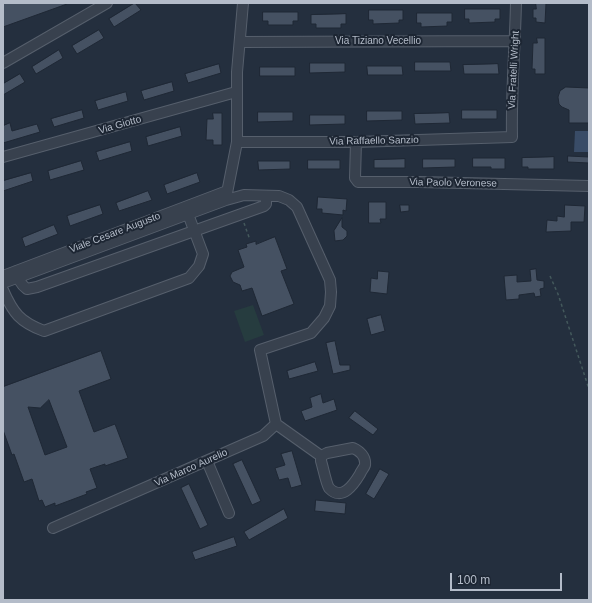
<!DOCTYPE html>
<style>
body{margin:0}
#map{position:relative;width:592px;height:603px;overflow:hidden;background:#242f3e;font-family:Helvetica,sans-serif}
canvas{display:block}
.frame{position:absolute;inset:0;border:4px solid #b4bcc9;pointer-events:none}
.scale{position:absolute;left:450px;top:573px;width:112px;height:18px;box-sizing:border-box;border:2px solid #b4bcc9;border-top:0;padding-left:5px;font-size:12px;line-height:14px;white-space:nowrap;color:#b4bcc9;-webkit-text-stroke:3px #1d2633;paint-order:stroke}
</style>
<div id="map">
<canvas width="592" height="603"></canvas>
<div class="frame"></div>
<div class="scale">100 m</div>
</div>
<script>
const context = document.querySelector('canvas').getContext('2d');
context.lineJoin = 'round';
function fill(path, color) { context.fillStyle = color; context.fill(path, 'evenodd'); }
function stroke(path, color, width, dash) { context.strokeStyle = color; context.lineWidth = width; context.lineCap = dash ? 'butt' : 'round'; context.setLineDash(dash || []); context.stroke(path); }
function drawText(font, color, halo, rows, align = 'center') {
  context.font = font + ' Helvetica,sans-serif'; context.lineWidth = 4; context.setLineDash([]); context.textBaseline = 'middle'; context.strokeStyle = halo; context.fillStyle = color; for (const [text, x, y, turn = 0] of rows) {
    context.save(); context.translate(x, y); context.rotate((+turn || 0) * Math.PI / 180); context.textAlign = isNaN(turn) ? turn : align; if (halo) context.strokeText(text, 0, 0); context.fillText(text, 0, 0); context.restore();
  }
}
fill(new Path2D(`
 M253 305 264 335 245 342 234 311Z`), '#263c3f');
fill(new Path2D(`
 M575 131H589V152H574Z`), '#394c67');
const building = new Path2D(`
 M3 3H67V4L3 27Z
 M135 3 141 10 114 27 109 19Z
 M536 3H546L545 23 536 22V18H533V9H536Z
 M465 9H500V19H495V22L469 23V19H465Z
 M369 10H403V20H399V23L373 24V20H369Z
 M263 12H298V21H293V25H268V21H263Z
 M417 13H452V22H447V26L421 27V23H417Z
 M346 14V24H341V28H316V24H311V15Z
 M99 30 104 38 77 54 72 46Z
 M537 38H545V74H535V69H532L533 43H537Z
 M59 50 63 58 36 74 32 67Z
 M415 62H450L451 71H415Z
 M310 63H345V72L310 73Z
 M219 64 221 73 188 83 185 74Z
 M498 64 499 74H464L463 65Z
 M367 66H402L403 75H368Z
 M260 67H295V76H260Z
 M20 74 25 82 3 95V84Z
 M172 82 174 91 144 100 141 91Z
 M566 87 589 88V123H569V110L562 107 559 104 558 97 560 91Z
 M126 92 128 101 98 110 95 101Z
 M82 110 84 118 54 127 51 119Z
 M462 110H497V119H462Z
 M367 111H402V120L367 121Z
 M258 112H293V121L258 122Z
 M213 113H222V145H213V140H206L207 119H213Z
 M449 113 450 123 415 124 414 114Z
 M310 115H345V124L310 125Z
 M10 123 12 131 37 124 40 132 3 143V126Z
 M180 127 182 136 148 146 146 137Z
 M130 142 132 151 99 161 96 152Z
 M568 156 589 157V163L568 162Z
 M554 157V169H528V167H522V158Z
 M473 158H505V169H491V167H473Z
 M405 159V168H374V160Z
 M423 159H455V167L423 168Z
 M308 160H340V169H308Z
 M81 161 84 170 50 180 48 171Z
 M258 161H290V169L259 170Z
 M31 173 33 181 3 191V181Z
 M197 173 200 182 167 194 164 185Z
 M148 191 152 200 119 211 116 203Z
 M318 197 347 199 346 211 343 210V215L322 213V209H317Z
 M369 202H386V219H380L381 223H369Z
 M100 205 103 214 70 226 67 216Z
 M400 205H409V211L401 212Z
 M565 205 585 206 584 222H571V231L546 232 547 220 557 221V216L564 217Z
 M342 218V227L347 231V236L343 240 335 241 334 231Z
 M54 225 58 234 25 247 22 238Z
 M275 237 287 269 281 271 294 304 262 316 252 288 242 291 240 285 233 282 230 276 232 272 244 267 238 250 247 247 246 244 256 241V244Z
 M536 269 537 280 544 281V288L540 289 541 296 535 297 534 293 519 295V299L506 300 504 276 517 275V282L531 281 530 270Z
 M378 271 389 272 387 294 370 292 371 278 377 279Z
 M381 315 385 331 371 335 367 319Z
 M335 341 340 365H350V370L333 374 326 343Z
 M101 351 111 379 79 391 94 432 115 424 128 458 105 466V464L90 469 97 488 86 492 87 494 55 506V503L45 507 42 500 39 501 32 479 24 482 14 454 12 455 3 430V387ZM49 400 67 447 45 455 28 407 40 408Z
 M315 362 318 371 289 379 287 371Z
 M321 394 323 403 334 399 337 410 305 421 301 411 312 407 310 398Z
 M355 411 378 429 373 435 349 418Z
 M292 451 302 485 291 488 288 478 279 480 275 468 285 465 281 454Z
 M242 460 261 501 252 505 233 464Z
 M380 469 389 474 374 499 366 494Z
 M189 484 208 525 200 529 181 488Z
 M316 500 346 503 345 514 315 511Z
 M284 509 288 518 249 540 244 532Z
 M234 537 237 546 195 560 192 552Z`);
fill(building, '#455162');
stroke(building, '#1f2835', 1);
const minor = new Path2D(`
 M241 42 515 41
 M3 63 107 3
 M237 142H356L512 137C511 92 515 48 516 3
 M356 142 355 178 358 182H419L589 186
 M3 157 236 92
 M226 198 237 142V72L243 3
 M16 271C18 278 20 284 27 289L37 287 264 206 266 204V196
 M3 276 227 191
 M3 283 226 200 244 195 279 196 289 200 297 207 330 280 331 292 330 306 324 318 311 333 260 350 276 424
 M3 290C13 313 20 322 44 331L189 278 199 266 203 254 188 214
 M353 448C360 451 366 457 365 465 364 468 361 471 360 474 354 484 342 502 329 488 326 483 323 467 321 461V456L327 453Z
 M207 461 229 513
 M53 528 263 436 276 424 321 456`);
stroke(minor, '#565f6c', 12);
stroke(new Path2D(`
 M244 223 250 240
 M550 276 558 294 589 389`), '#44595c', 1.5, [3, 3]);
stroke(minor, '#38414e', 10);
drawText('10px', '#b4bcc9', '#1d2633', [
 ["Via Tiziano Vecellio",378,41],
 ["Via Fratelli Wright",514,70,-87],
 ["Via Giotto",120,125,-16],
 ["Via Raffaello Sanzio",374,141,-1],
 ["Via Paolo Veronese",453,183,1],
 ["Viale Cesare Augusto",115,233,-21],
 ["Via Marco Aurelio",191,468,-24]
]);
</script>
